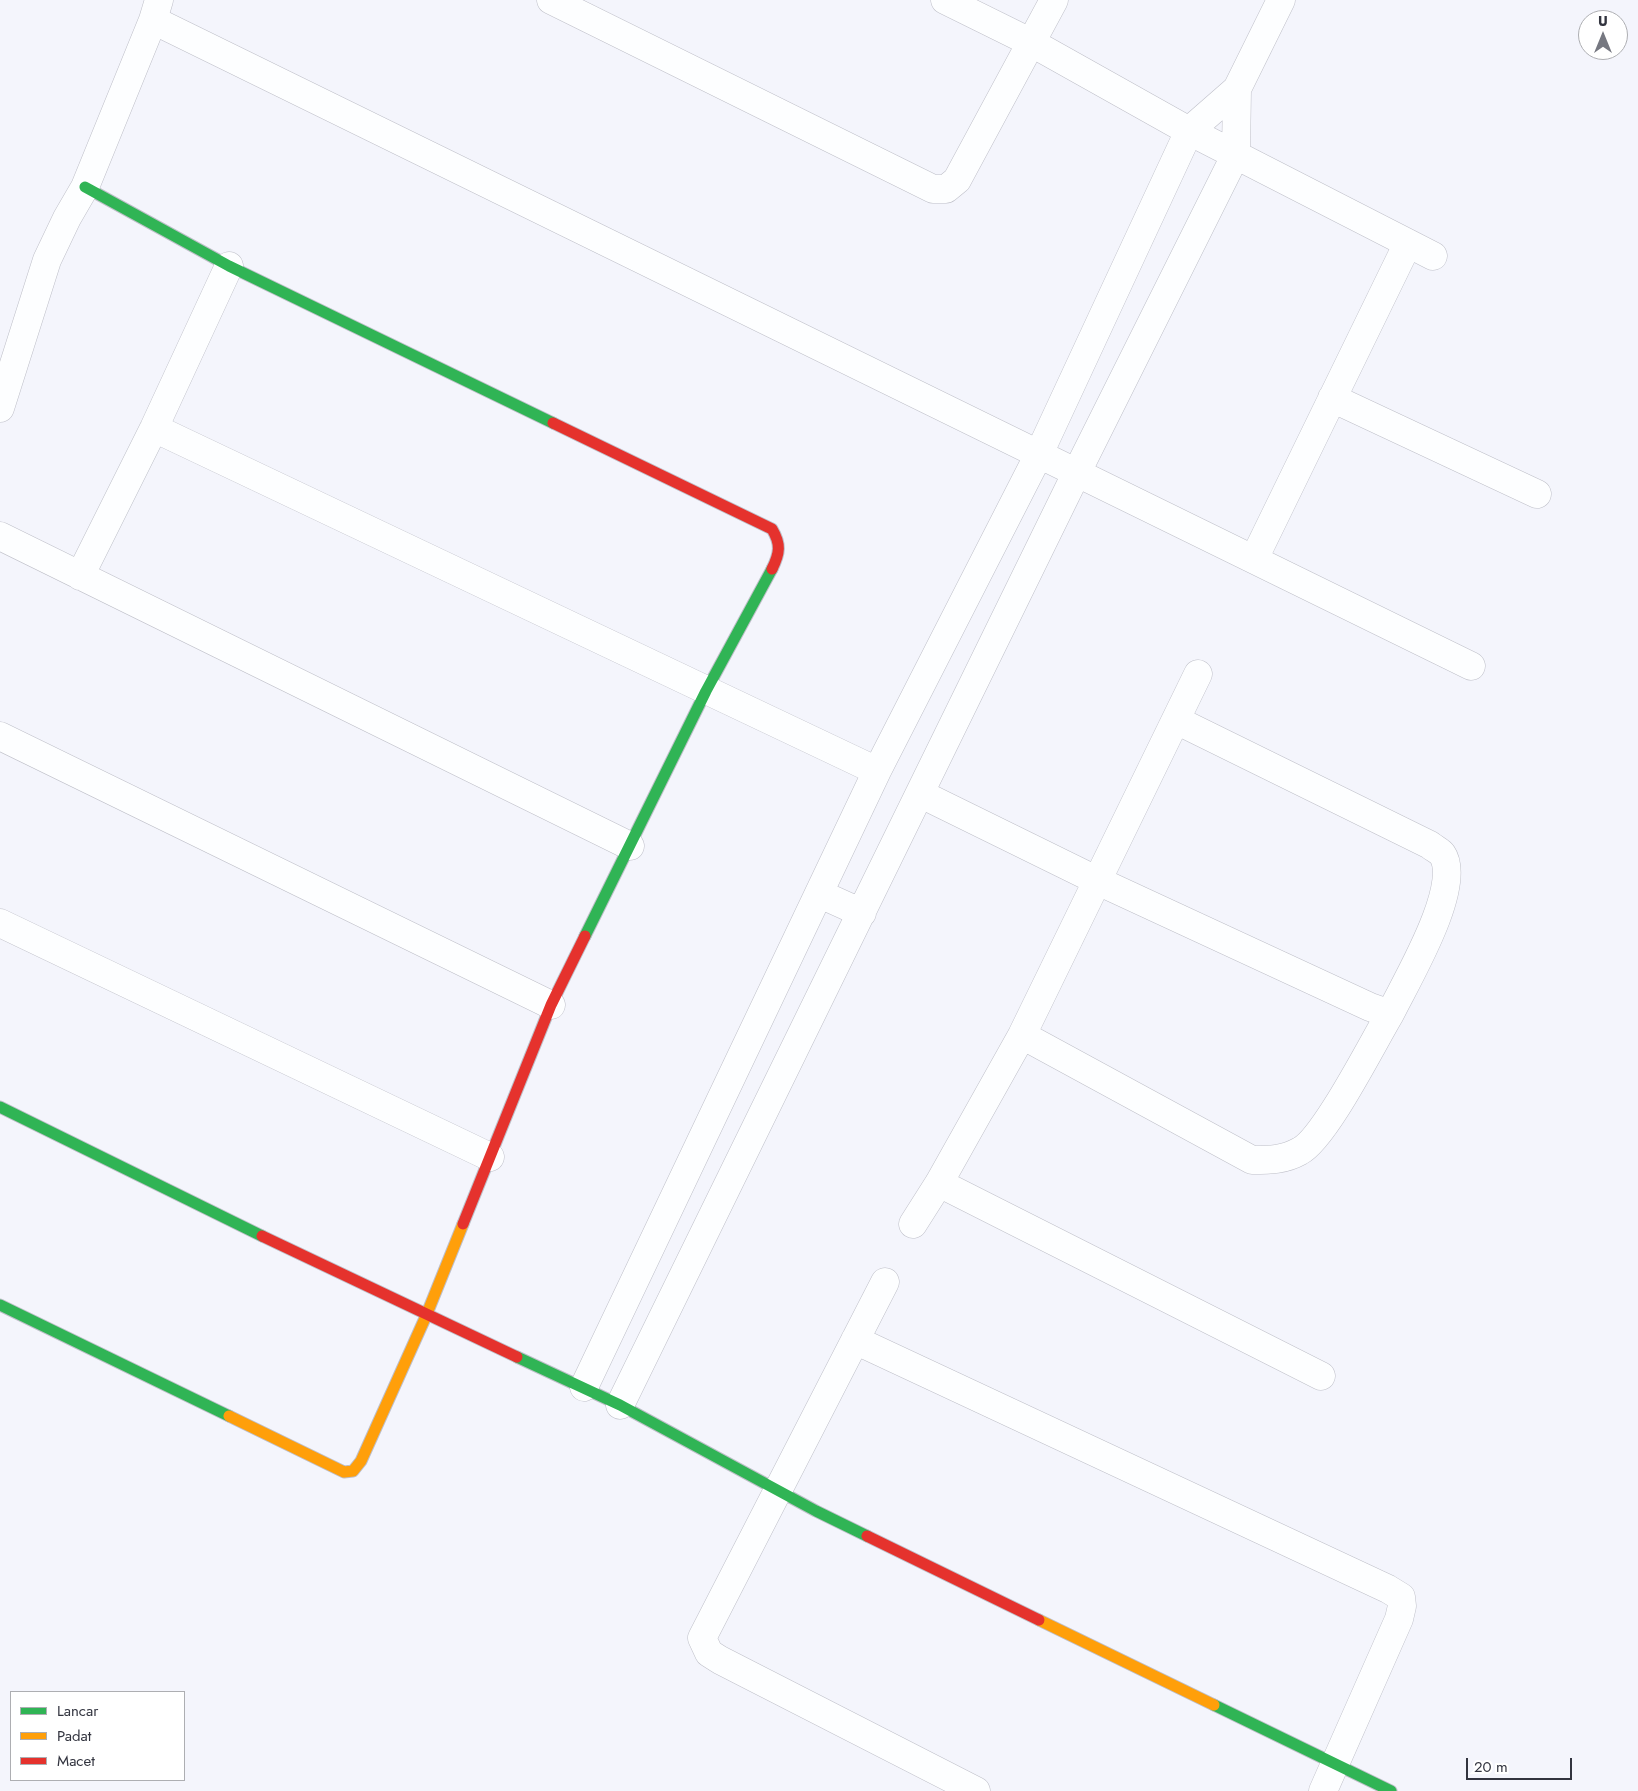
<!DOCTYPE html>
<style>
body{margin:0}
#map{position:relative;width:1638px;height:1791px;overflow:hidden;background:#f4f5fc;font-family:Jost,sans-serif}
canvas{display:block}
.legend{position:absolute;left:10px;top:1691px;width:175px;height:90px;box-sizing:border-box;background:#fff;border:1px solid #adaeb2;margin:0;padding:6px 9px;list-style:none;font-size:15px;color:#32343f}
.legend li{display:flex;align-items:center;gap:10px;height:25px}
.legend b{width:25px;border:1px solid #adaeb2}
.north{position:absolute;left:1578px;top:10px;width:50px;height:50px;box-sizing:border-box;background:#fff;border:1px solid #adaeb2;border-radius:50%;rotate:0deg;font-size:14px;font-weight:700;line-height:20px;text-align:center;color:#32343f}
.north::after{content:'';display:block;margin:auto;width:18px;height:22px;background:#767881;clip-path:polygon(50% 0,100% 100%,50% 72%,0 100%)}
.scale{position:absolute;left:1466px;top:1758px;width:106px;height:22px;box-sizing:border-box;border:2px solid #32343f;border-top:0;padding-left:6px;font-size:15px;line-height:18px;white-space:nowrap;color:#32343f;-webkit-text-stroke:4px #fff;paint-order:stroke}
</style>
<div id="map">
<canvas width="1638" height="1791"></canvas>
<ul class="legend">
<li><b style="height:6px;background:#30b455"></b>Lancar</li>
<li><b style="height:6px;background:#ff9f0a"></b>Padat</li>
<li><b style="height:6px;background:#e5322d"></b>Macet</li>
</ul>
<div class="north">U</div>
<div class="scale">20 m</div>
</div>
<script>
const context = document.querySelector('canvas').getContext('2d');
context.lineJoin = 'round';
function stroke(path, color, width, dash) { context.strokeStyle = color; context.lineWidth = width; context.lineCap = dash ? 'butt' : 'round'; context.setLineDash(dash || []); context.stroke(path); }
const street = new Path2D(`
 M551 0 933 189H946L957 180 1054 0
 M945 0 1032 43 1189 131 1433 256
 M153 20 1471 666
 M1332 398 1537 494
 M0 408 47 260 67 218 85 187 153 20 159 0
 M154 428 877 771
 M0 536 630 846
 M1254 559 1408 243
 M80 576 154 428 229 266
 M0 736 551 1005
 M921 794 1098 881 1370 1007 1390 1014C1405 983 1464 885 1442 854 1440 851 1433 848 1430 845L1176 720
 M820 894 862 913
 M0 923 490 1157
 M1022 1035 1252 1160C1270 1160 1284 1160 1300 1151 1325 1138 1373 1042 1390 1014
 M939 1183 1321 1376
 M913 1224 939 1183 1022 1035 1198 674
 M885 1282 702 1638 709 1653 720 1660 976 1791
 M855 1340 1388 1589 1401 1597 1402 1606 1399 1619 1323 1791
 M584 1387 877 771 1038 456 1189 131 1237 89 1281 0
 M620 1405 1077 472 1236 154 1237 89`);
const fast = new Path2D(`
 M85 187 229 266 553 423
 M585 936 706 691 772 569
 M0 1107 262 1236
 M0 1305 229 1416
 M517 1357 620 1405 816 1511 867 1536
 M1214 1705 1391 1791`);
const slow = new Path2D(`
 M229 1416 344 1472 353 1471 361 1461 426 1316 463 1224
 M1039 1620 1214 1705`);
const jam = new Path2D(`
 M553 423 772 529C781 544 780 553 772 569
 M463 1224 551 1005 585 936
 M262 1236 517 1357
 M867 1536 1039 1620`);
stroke(street, '#bebfc8', 29);
stroke(fast, '#bebfc8', 13);
stroke(slow, '#bebfc8', 13);
stroke(jam, '#bebfc8', 13);
stroke(street, '#fdfeff', 28);
stroke(fast, '#30b455', 11);
stroke(slow, '#ff9f0a', 11);
stroke(jam, '#e5322d', 11);
</script>
